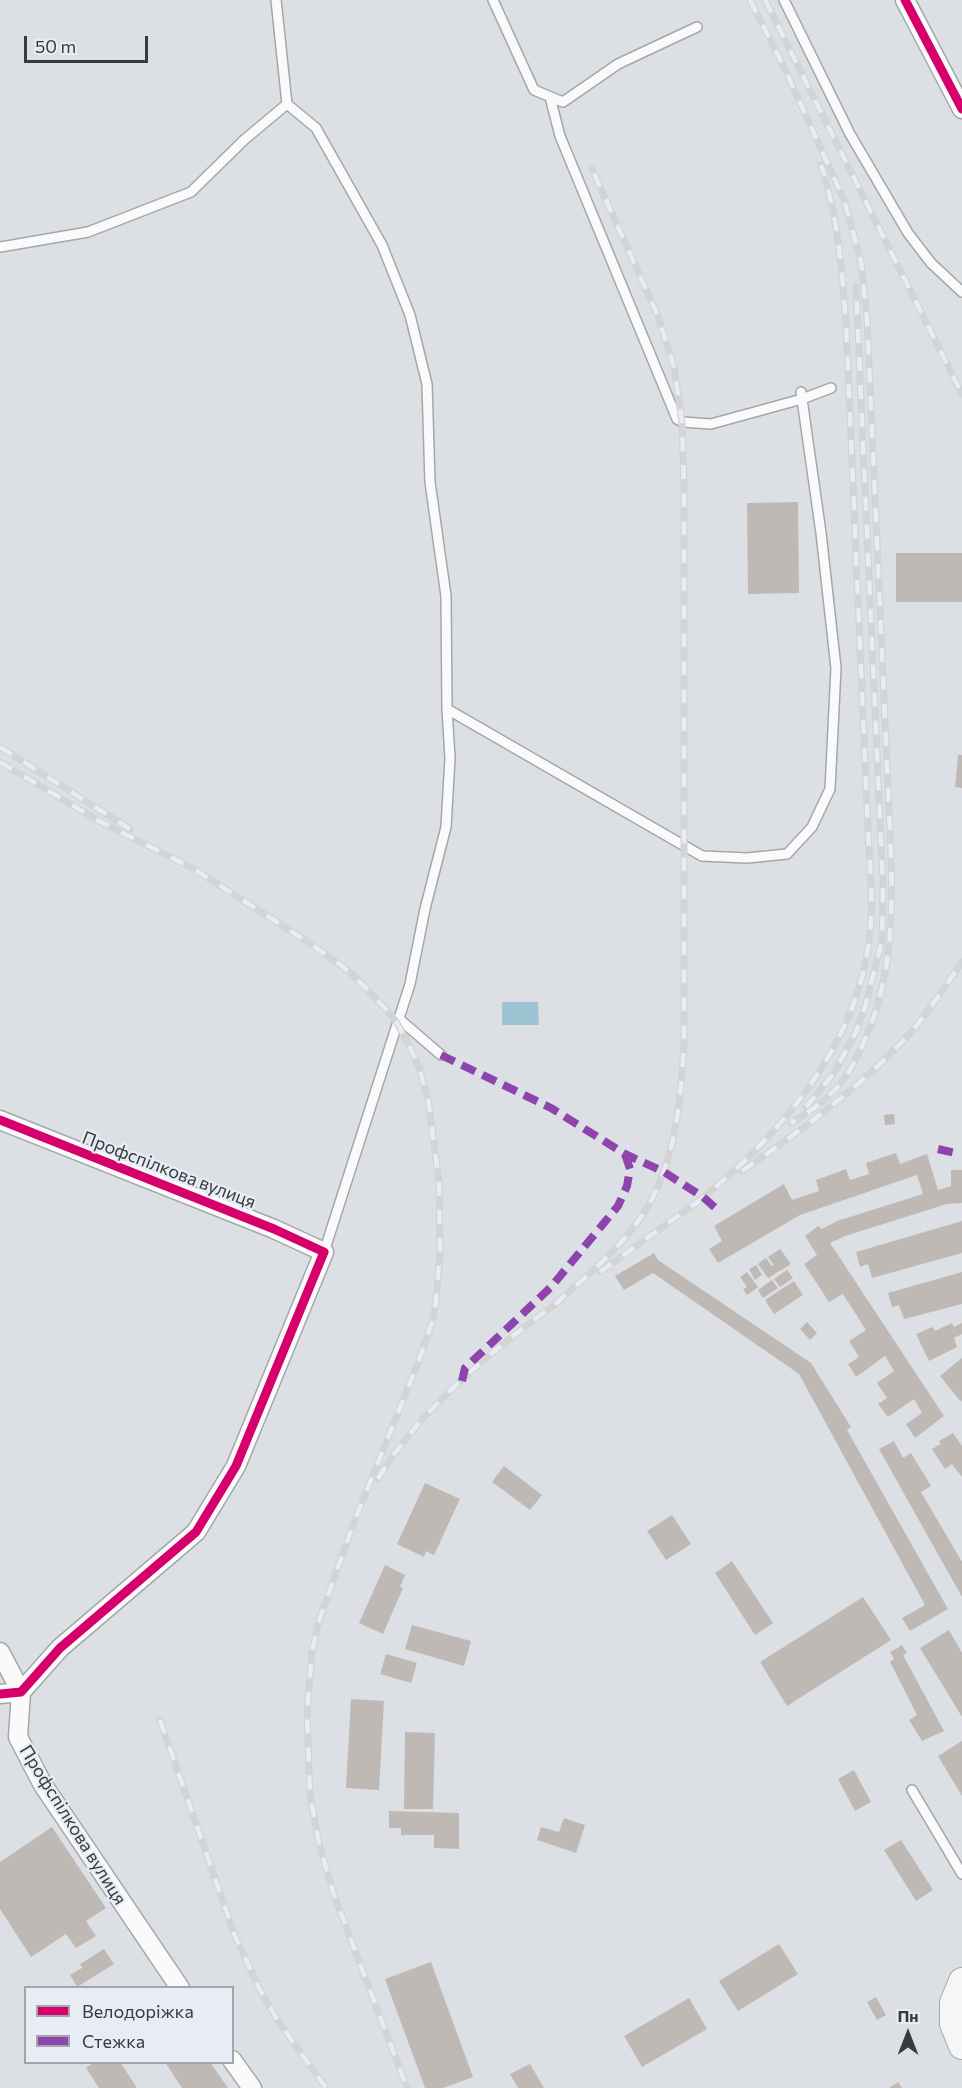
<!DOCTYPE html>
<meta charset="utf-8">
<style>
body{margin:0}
#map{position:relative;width:962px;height:2088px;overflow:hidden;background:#dce0e4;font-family:Commissioner,sans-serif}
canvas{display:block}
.legend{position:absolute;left:24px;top:1986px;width:210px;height:78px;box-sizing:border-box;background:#e7ecf5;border:2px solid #a1a5ac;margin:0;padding:8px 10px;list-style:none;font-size:18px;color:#383a3e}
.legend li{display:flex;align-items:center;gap:12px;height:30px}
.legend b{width:30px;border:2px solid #a1a5ac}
.north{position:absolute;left:878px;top:2004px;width:60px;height:60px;-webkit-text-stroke:4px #e7ecf5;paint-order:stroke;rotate:0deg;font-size:16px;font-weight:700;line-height:24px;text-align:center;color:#383a3e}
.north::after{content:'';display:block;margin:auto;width:21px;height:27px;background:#383a3e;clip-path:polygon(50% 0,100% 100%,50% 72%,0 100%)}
.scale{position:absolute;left:24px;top:36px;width:124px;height:27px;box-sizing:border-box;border:3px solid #383a3e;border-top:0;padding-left:8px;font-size:18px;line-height:21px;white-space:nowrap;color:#383a3e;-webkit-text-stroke:4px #e7ecf5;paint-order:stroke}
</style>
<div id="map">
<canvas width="962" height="2088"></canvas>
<ul class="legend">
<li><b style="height:8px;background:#d6006c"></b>Велодоріжка</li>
<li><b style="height:8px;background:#8e44ad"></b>Стежка</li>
</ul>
<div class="north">Пн</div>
<div class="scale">50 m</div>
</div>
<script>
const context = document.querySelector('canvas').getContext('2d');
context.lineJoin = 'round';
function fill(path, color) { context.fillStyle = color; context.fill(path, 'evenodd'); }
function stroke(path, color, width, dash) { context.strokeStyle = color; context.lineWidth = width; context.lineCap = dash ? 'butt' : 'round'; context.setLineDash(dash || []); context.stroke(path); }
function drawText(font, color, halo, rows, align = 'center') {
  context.font = font + ' Commissioner,sans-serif'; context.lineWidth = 4.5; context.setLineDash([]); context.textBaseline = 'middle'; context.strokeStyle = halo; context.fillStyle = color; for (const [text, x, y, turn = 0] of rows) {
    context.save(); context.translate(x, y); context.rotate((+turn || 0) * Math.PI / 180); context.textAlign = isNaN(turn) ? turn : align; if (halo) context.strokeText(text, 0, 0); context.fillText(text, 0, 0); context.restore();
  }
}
fill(new Path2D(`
 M502 1002H538L539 1025H502Z`), '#9ec3d3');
fill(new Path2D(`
 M798 502 799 593 748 594 747 503Z
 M896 553H962V602H896Z
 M958 755H962V788L955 787Z
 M894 1114 895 1124 885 1125 884 1115Z
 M896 1153 900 1164 927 1154 938 1190 951 1186V1170H962V1203L947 1204 845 1236 830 1243 944 1416 915 1438 906 1424 922 1413 914 1399 888 1417 878 1404 887 1398 877 1383 894 1371 885 1356 856 1377 848 1364 859 1357 849 1341 866 1330 843 1294 829 1302 804 1264 817 1255 805 1236 818 1226 822 1229 837 1221 923 1194 917 1175 800 1215 718 1263 709 1249 722 1241 714 1226 784 1184 792 1200 819 1191 816 1180 846 1169 850 1180 869 1174 866 1163Z
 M962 1221V1253L872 1278 868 1264 860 1267 856 1252Z
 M780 1249 791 1264 768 1278 758 1264 766 1258 772 1266 774 1265 768 1257Z
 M654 1253 658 1260 811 1363 851 1427 847 1430 948 1609 910 1631 902 1618 925 1605 799 1374 653 1273 624 1290 615 1276Z
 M756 1265 762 1275 755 1280 749 1269Z
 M787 1270 793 1278 780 1287 774 1279Z
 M747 1272 758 1287 747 1295 743 1289 747 1287 740 1277Z
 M962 1272V1304L904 1319 899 1305 892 1307 888 1293Z
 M772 1280 778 1288 763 1298 758 1290Z
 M794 1281 803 1295 774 1314 765 1300Z
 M807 1322 817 1333 810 1340 800 1329Z
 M952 1323 954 1327 962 1323V1334L954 1338 957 1347 929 1361 916 1334 933 1327 935 1331Z
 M962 1358V1400L961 1402 940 1376Z
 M953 1433 962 1446V1477L952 1464 945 1469 932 1449 941 1444 939 1441Z
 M894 1441 903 1458 911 1453 931 1486 921 1492 962 1562V1597L879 1449Z
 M504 1466 542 1495 530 1510 492 1482Z
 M425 1483 460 1499 434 1555 426 1551 424 1557 397 1544Z
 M672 1515 691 1544 666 1560 647 1531Z
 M732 1561 773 1623 755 1635 715 1573Z
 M385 1565 405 1575 400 1587 403 1588 383 1634 359 1623Z
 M863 1597 891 1640 787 1706 760 1662Z
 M412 1625 471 1641 464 1666 405 1649Z
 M949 1630 962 1653V1717L920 1648Z
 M902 1645 907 1653 903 1655 944 1731 922 1741 909 1720 917 1715 890 1662 894 1659 890 1652Z
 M386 1654 417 1663 411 1683 380 1674Z
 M351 1699 384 1701 379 1790 346 1788Z
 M405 1732 435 1733 433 1809H404Z
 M962 1741V1796L938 1756Z
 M854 1770 871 1802 855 1811 838 1779Z
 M389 1811 459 1813V1849L434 1848V1835H401V1828H389Z
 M564 1818 585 1825 576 1853 537 1840 541 1827 559 1832Z
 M52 1827 106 1908 86 1921 96 1936 76 1948 66 1934 31 1957 0 1909V1862Z
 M901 1840 933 1890 916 1901 884 1850Z
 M779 1944 798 1974 738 2011 719 1981Z
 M104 1949 114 1964 77 1987 70 1975 82 1968 80 1964Z
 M431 1962 473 2077 443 2088H425L385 1979Z
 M876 1997 886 2015 877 2020 867 2002Z
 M689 1998 707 2029 642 2067 624 2036Z
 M94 2062H120L137 2088H99L86 2068Z
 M165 2062H210L228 2088H182Z
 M530 2064 544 2088H518L510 2074Z
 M898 2082 902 2088H889Z`), '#beb9b4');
const lane = new Path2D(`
 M276 0 287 104 316 128 382 245 410 315 427 384 430 482 446 596 447 709 450 758 446 827 425 909 410 984 324 1252
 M493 0 534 90 563 102 618 64 697 27
 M784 0 850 134 908 233 931 263 962 292
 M550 97 560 136 677 419 682 422 711 424 802 399 831 388
 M0 247 88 232 191 192 244 140 287 104
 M447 709 702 856 747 858 787 854 812 827 830 789 836 668 821 533 801 392
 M398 1018 441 1055
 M912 1790 962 1874`);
const street = new Path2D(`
 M905 0 962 109
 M0 1120 274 1229 324 1252 236 1466 196 1532 60 1648 21 1692 0 1694
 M0 1652 21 1692 18 1737 43 1785 180 1988
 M232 2060 252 2088`);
const secondary = new Path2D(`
 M962 1981 953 2003V2024L962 2046`);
stroke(lane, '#a4a7aa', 12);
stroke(street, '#a4a7aa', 21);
stroke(secondary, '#a4a7aa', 28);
stroke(lane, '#fafafb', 9);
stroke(street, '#fafafb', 18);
stroke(secondary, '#f7f6f7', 26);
const rail = new Path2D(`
 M750 0 784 67 844 200 861 261 867 318 891 855C893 917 891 977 867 1035 860 1051 852 1069 841 1083 827 1100 810 1112 791 1123
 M765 0 962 394
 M0 747 130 829
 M0 762 97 820 194 869 305 940 342 966 353 975 383 1006 397 1023 409 1045 419 1067 428 1099 439 1181 440 1251 436 1301 432 1322 418 1363 354 1522 319 1621 312 1651 307 1713 310 1795 319 1843 333 1892 407 2088
 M806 1107 834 1073 856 1032 865 1007 882 941 883 886 856 287
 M742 1171C796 1134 849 1096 895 1049 921 1024 941 992 962 962
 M694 1205C773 1142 849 1057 867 954 875 914 870 871 868 830L846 324C842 269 838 217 821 165
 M600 1272 700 1200
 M555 1304C587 1276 622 1247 645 1211 676 1161 681 1099 684 1042V490L682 422 674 367 658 316 592 169
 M378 1479C418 1410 497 1346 561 1300
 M160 1720 235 1936 259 1988 278 2021 326 2088`);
stroke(rail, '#d3d4d6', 7);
stroke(rail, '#e7ecf5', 4.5, [14]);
stroke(new Path2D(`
 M441 1055 551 1108 625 1154 664 1172 703 1197 720 1212
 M938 1149 959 1154
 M462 1381 465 1368 551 1287 618 1206 627 1186 630 1169 625 1154`), '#8e44ad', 8, [15, 8]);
stroke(new Path2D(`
 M905 0 962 109
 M0 1120 274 1229 324 1252 236 1466 196 1532 60 1648 21 1692 0 1694`), '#d6006c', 9);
drawText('18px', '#383a3e', '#e7ecf5', [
 ["Профспілкова вулиця",169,1170,21],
 ["Профспілкова вулиця",73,1825,58]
]);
</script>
